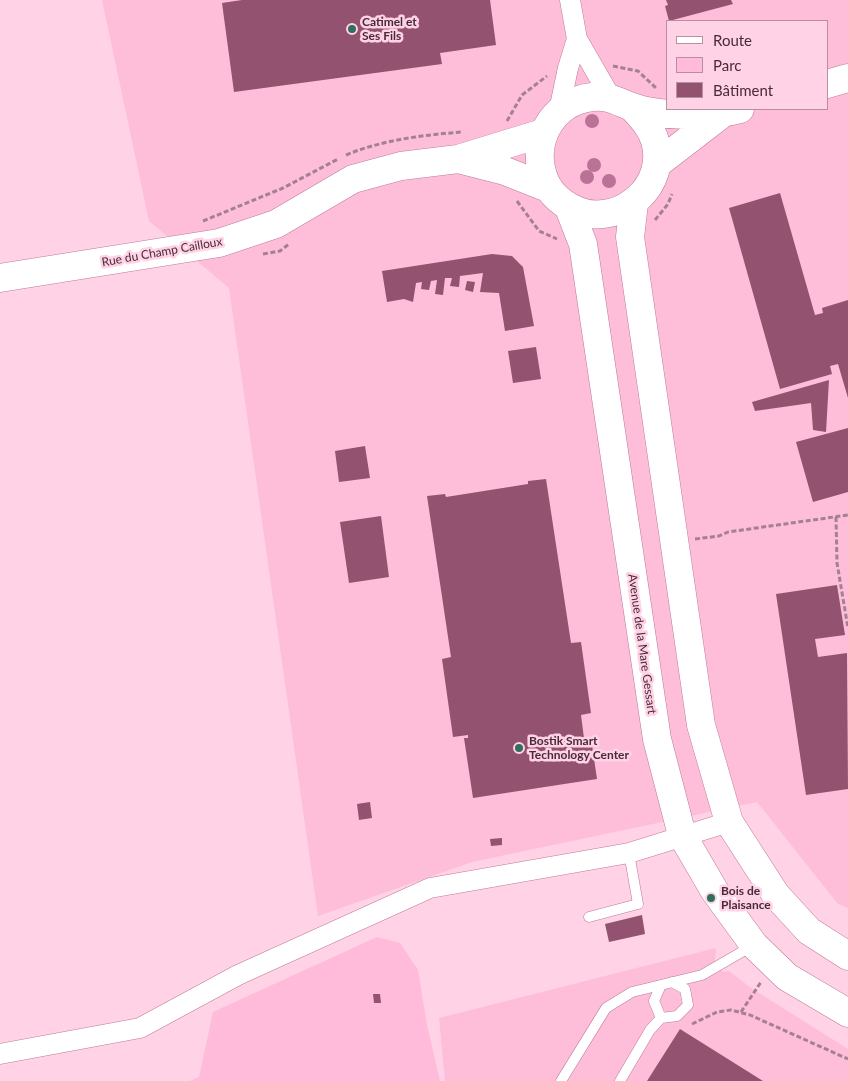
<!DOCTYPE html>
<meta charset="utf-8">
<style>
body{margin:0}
#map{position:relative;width:848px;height:1081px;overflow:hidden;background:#ffd2e5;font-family:Lato,sans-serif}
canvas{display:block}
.legend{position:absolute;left:666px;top:20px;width:162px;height:90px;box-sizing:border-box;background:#ffd2e5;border:1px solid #b68fa0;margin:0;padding:6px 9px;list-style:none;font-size:15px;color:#482b38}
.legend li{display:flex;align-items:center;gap:10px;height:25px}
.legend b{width:25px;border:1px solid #b68fa0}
</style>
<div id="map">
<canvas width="848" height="1081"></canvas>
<ul class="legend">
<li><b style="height:6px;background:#fff"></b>Route</li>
<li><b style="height:14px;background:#ffbbd9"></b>Parc</li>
<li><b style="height:14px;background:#925270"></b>Bâtiment</li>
</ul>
</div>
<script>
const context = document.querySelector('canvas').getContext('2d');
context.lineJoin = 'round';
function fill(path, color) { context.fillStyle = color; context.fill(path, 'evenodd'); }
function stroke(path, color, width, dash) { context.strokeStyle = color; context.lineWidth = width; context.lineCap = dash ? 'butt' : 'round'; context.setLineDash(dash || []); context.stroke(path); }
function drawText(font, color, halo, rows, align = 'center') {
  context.font = font + ' Lato,sans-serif'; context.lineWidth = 5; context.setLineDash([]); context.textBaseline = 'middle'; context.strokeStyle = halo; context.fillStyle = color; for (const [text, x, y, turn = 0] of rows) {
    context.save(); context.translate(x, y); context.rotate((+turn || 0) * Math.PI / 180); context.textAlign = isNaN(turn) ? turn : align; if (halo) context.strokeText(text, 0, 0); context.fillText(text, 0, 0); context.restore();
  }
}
fill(new Path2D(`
 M102 0H848V908L838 904 757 802 472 862 318 916 229 288 149 221ZM667 21H827V109H667Z
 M716 948 715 959 723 972 729 971 751 988 848 1049V1081H445L439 1018Z`), '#febeda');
fill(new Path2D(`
 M377 937 400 943 418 970 427 1025 440 1081H190L199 1077 213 1012Z`), '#ffbbd9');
fill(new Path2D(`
 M242 0H490L496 45 440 53 442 64 234 92 222 3Z
 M666 0H731L733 4 669 21 665 6 668 5Z
 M780 193 815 315 823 313 822 308 848 300V398L838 364 830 366 832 374 780 389 729 208Z
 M492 254 512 256 523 267 534 326 505 331 499 293 480 292 483 273 460 276 459 287 450 286 452 278H445L443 295 435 294 437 280 431 281 429 290 421 289 422 282 416 283 413 302 404 299 387 302 382 271Z
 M467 281 475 282 473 292 465 290Z
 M536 347 541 379 513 383 508 351Z
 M829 380 826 432 813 430 811 403 755 411 752 402Z
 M848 428V492L813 502 796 442Z
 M365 446 370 478 339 482 335 451Z
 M546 479 571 643 581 642 591 713 581 715 585 746 592 745 597 779 473 798 464 738H468V735L453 737 442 659 451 657 427 496 445 494 446 497 528 484V481Z
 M381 516 389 577 349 583 340 522Z
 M837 585 845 635 815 639 818 657 847 653 848 789 806 795 776 594Z
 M370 802 372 818 359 820 357 804Z
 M502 838V845L491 846 490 839Z
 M642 915 645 934 609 942 605 924Z
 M373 994H380L381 1003H374Z
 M680 1029 763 1081H647Z`), '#925270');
const lane = new Path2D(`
 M589 917 638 904 629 853
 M661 985 654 1001 661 1018
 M561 1081 606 1008 632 992 702 975 752 946
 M620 1081 650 1030 661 1018 677 1016 688 1005 685 989 672 982`);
const street = new Path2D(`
 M570 0 577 39 611 98
 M559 111 568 68 577 39
 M0 1054 140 1028 238 975 430 888 629 853 729 822`);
const secondary = new Path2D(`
 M827 84 848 78
 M632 107C642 118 651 127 655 141 668 185 622 225 581 212 565 206 552 197 545 181 529 144 551 102 592 97 608 95 618 102 632 107 660 117 712 117 740 109
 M458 159 505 171 548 188
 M657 164 722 114
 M634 203 630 237 701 725 729 822 776 895 809 931 848 956
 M569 208 583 244 657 739 682 835 714 890 754 945 787 977 848 1013
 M0 278 219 243 276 224 353 179 401 166 458 159 543 133`);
stroke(lane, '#be7a99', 11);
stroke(street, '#be7a99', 21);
stroke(secondary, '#be7a99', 29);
stroke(new Path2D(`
 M613 66 638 71 657 89
 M507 121 522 95 547 76
 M346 155C382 140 423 135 462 132
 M517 201 539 231 557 239
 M655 220 668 204 672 194
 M203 221 283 188 338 159
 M263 254 280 251 289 244
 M836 517 837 563 848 628
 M695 539 719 536 728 532 848 515
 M741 1012 761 982
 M692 1024 717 1012 731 1010 750 1015 848 1059`), '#a58090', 3, [5, 2.5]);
stroke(lane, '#fff', 10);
stroke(street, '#fff', 20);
stroke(secondary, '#fff', 28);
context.fillStyle = '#ba7297';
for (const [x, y] of [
 [592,121],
 [594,165],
 [587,177],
 [609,181]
]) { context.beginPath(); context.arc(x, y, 7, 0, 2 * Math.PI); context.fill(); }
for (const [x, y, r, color] of [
 [352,29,5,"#306f5c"],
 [519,748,5,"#306f5c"],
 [711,898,5,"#306f5c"]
]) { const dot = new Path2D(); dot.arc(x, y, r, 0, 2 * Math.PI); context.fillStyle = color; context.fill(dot); stroke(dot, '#ffd2e5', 2); }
drawText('bold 12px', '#482b38', '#ffd2e5', [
 ["Catimel et",362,22],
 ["Ses Fils",362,36],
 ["Bostik Smart",529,741],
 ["Technology Center",529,755],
 ["Bois de",721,891],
 ["Plaisance",721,905]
], 'left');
drawText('12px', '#482b38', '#ffd2e5', [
 ["Rue du Champ Cailloux",162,252,-10],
 ["Avenue de la Mare Gessart",642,644,82]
]);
</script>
